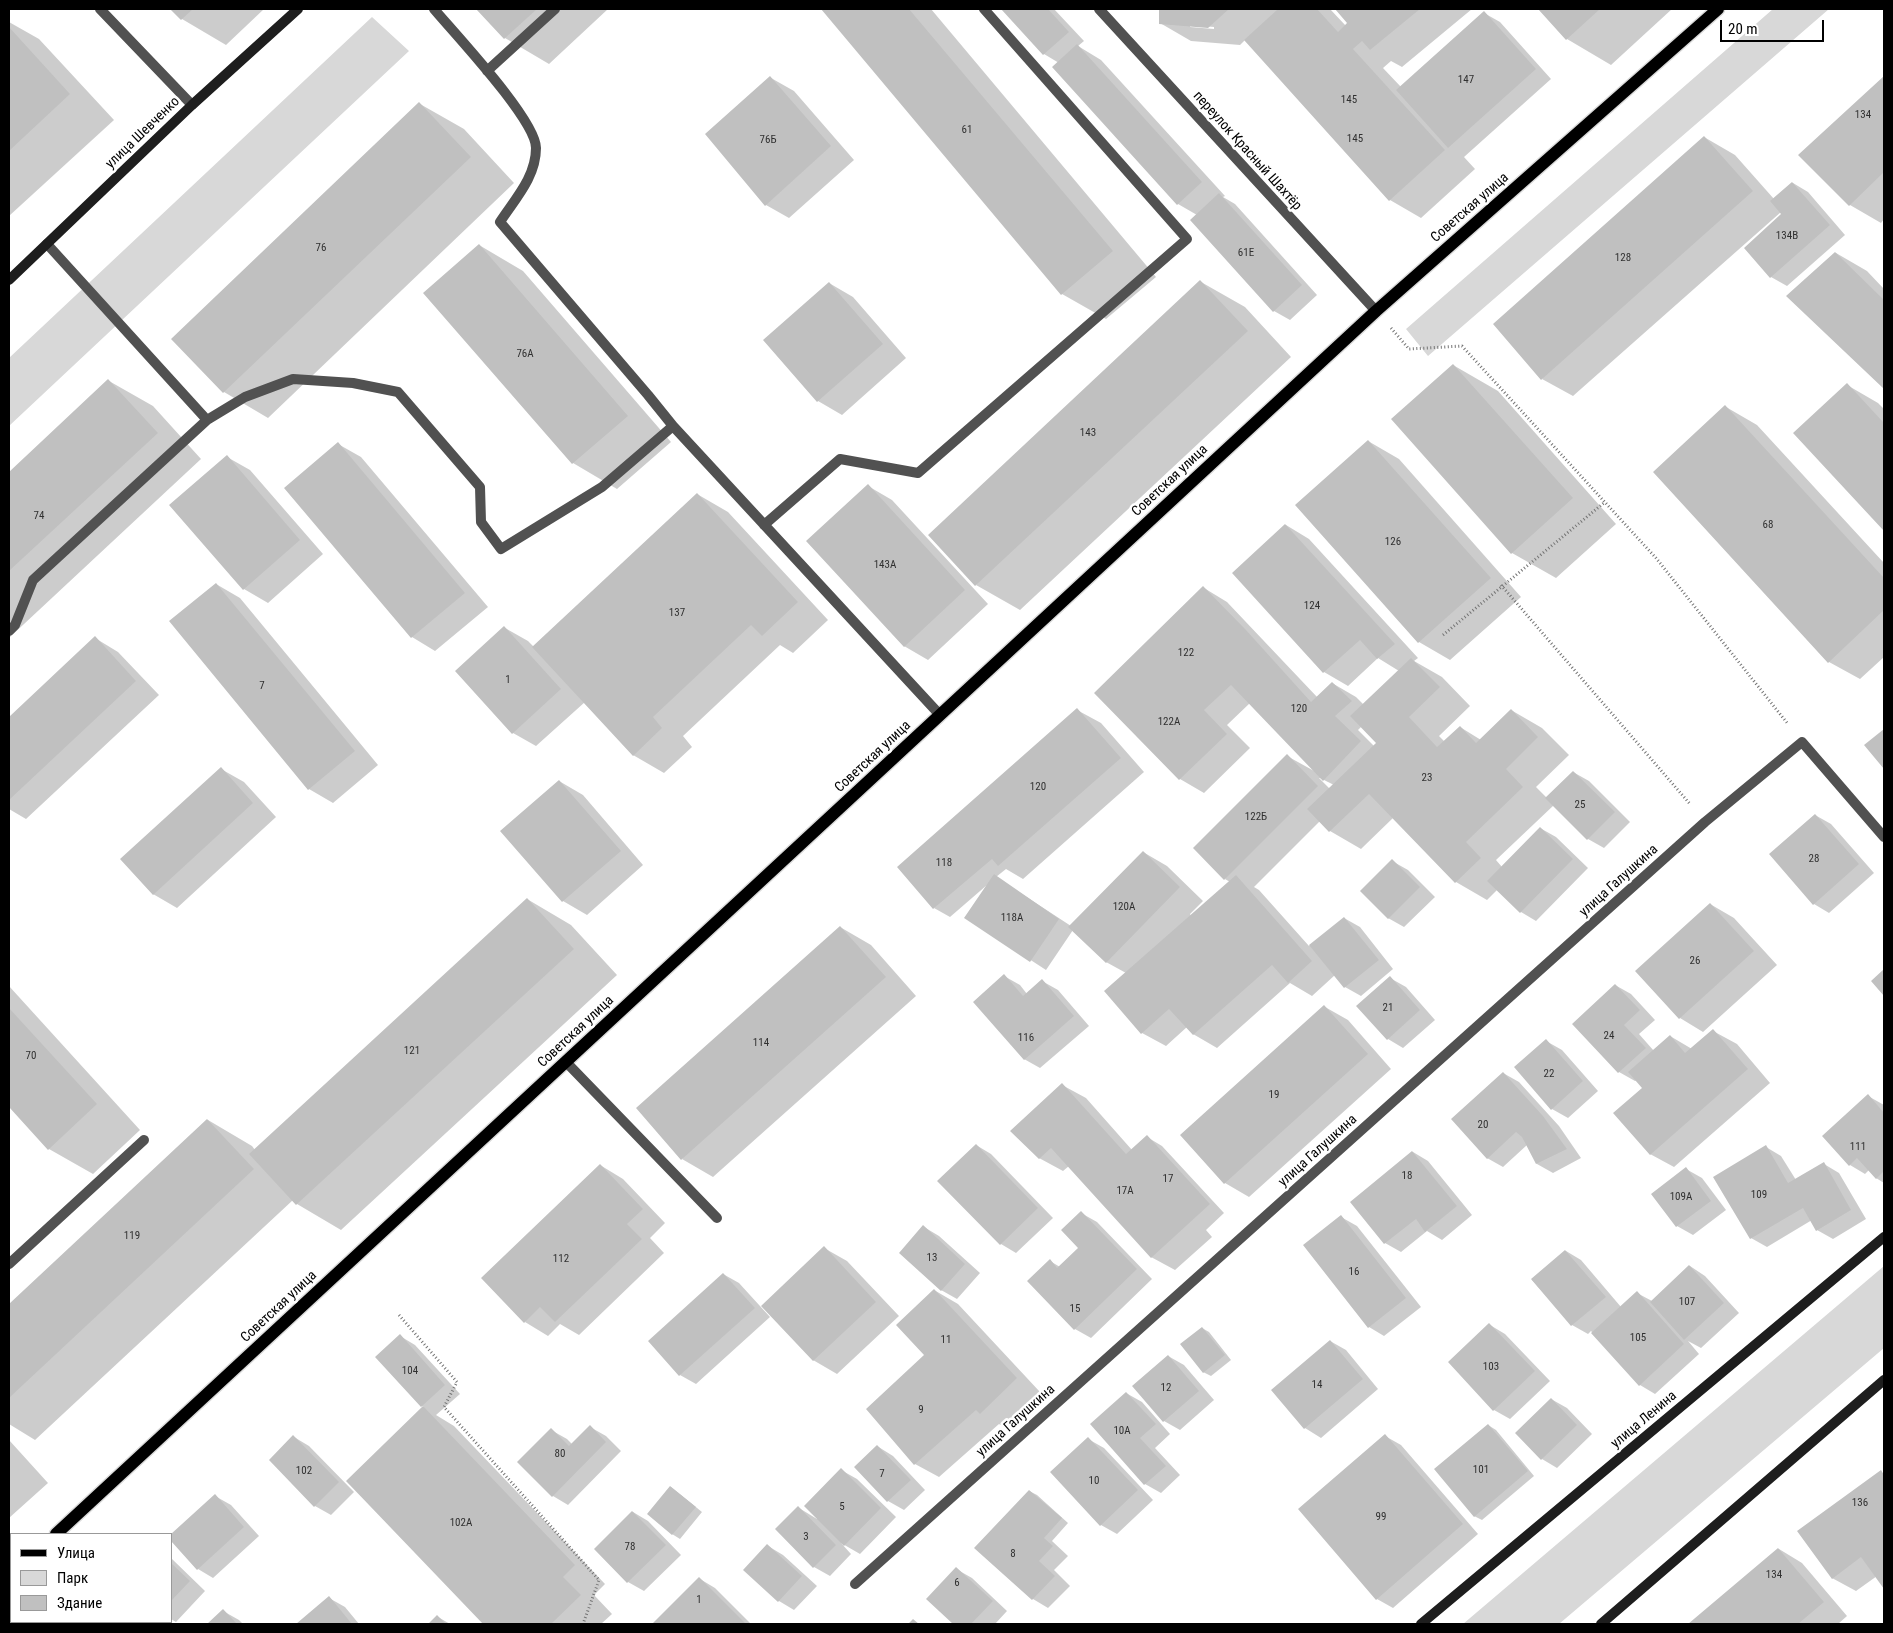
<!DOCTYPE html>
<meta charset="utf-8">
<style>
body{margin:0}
#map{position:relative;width:1893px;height:1633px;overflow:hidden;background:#fff;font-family:"Roboto Condensed",sans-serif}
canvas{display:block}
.frame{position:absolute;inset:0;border:10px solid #000;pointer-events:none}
.legend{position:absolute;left:10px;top:1533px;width:162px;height:90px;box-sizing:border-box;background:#fff;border:1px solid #999;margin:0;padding:6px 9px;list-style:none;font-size:15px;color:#000}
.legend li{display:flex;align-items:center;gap:10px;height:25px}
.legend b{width:25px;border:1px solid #999}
.scale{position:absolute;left:1720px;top:20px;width:104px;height:22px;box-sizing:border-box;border:2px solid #000;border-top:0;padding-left:6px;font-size:15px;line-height:18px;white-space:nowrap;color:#000;-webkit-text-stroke:4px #fff;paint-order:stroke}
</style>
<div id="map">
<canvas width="1893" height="1633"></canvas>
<div class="frame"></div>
<ul class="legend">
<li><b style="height:6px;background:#000"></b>Улица</li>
<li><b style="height:14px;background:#d8d8d8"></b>Парк</li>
<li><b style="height:14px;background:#c0c0c0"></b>Здание</li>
</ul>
<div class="scale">20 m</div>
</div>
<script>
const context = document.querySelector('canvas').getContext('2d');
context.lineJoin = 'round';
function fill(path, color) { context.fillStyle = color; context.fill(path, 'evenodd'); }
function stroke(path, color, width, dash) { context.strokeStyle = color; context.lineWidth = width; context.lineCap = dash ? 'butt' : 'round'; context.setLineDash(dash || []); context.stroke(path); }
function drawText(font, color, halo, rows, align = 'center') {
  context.font = font + ' "Roboto Condensed",sans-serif'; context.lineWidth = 5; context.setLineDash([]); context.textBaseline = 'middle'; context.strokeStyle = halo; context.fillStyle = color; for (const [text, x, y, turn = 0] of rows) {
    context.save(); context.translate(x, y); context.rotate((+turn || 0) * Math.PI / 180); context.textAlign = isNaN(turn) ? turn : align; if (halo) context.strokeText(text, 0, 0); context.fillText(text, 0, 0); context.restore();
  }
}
fill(new Path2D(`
 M1773 9H1829L1428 356 1406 329Z
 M372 17 409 51 9 426V358Z
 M1884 1266V1348L1559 1624H1463Z`), '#d8d8d8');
fill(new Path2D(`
 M172 9H264L226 45 182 19Z
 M478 9H608L549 64 505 38Z
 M822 9H931L1156 277 1106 319 1062 294Z
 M1003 9H1054L1084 41 1078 46 1101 60 1225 196 1223 197 1235 204 1317 295 1290 320 1274 311 1197 215 1178 204 1059 63 1044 54Z
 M1160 9H1330L1346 26 1349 23 1337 9H1472L1402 67 1391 61 1383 68 1401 87 1484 13 1500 22 1551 79 1464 157 1475 169 1421 218 1390 200 1245 40 1240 45 1191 41 1160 23ZM1190 25 1214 27V29L1190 27Z
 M1539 9H1672L1611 65 1567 39Z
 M9 22 39 39 114 120 9 216Z
 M1884 77V219L1881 223 1850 205 1800 155Z
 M771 78 794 91 854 160 789 218 766 205Z
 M420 104 464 129 514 183 268 418 224 392 173 339Z
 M1704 137 1735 155 1774 199 1793 183 1808 192 1845 235 1787 286 1771 277 1783 215 1781 212 1573 396 1542 379Z
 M479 245 523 271 671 442 617 489 573 463Z
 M1836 253 1867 271 1884 289V387L1788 297Z
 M1201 282 1245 307 1291 357 1020 610 976 585Z
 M829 283 853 297 906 358 842 415 818 401 765 340Z
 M1453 365 1498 391 1616 524 1556 578 1512 553Z
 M109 381 153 406 201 459 9 638V473Z
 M1847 385 1878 403 1884 409V529L1795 434Z
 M1726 407 1757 425 1884 563V657L1860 679 1829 662Z
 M1368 441 1399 459 1521 597 1450 660 1419 642Z
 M338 444 361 457 488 607 435 651 412 637Z
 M227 457 250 470 323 554 268 603 244 589 171 505Z
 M868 486 892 500 988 604 928 660 904 646Z
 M697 494 728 512 828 620 793 653 780 645 683 736 692 747 664 773 633 755 585 702 536 746 513 733 505 628 528 641 534 647Z
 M1286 525 1309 539 1418 658 1414 661 1442 677 1470 706 1439 736 1445 742 1460 727 1481 740 1511 710 1542 728 1569 755 1536 787 1547 798 1573 772 1589 781 1630 822 1604 848 1588 839 1554 805 1496 860 1502 867 1540 828 1556 837 1588 868 1536 921 1521 912 1497 890 1487 900 1456 882 1394 817 1361 849 1330 831 1320 821 1254 887 1259 890 1309 946 1344 918 1360 927 1393 969 1361 996 1345 987 1335 975 1312 996 1290 983 1217 1048 1193 1034 1187 1027 1166 1046 1142 1033 1126 973 1106 962 1073 930 1046 970 966 918 987 885 950 917 934 908 1077 710 1101 723 1144 772 1023 879 1006 869 996 877 1071 926 1143 852 1167 866 1203 901 1190 914 1191 916 1230 882 1225 879 1287 756 1316 772 1250 703 1227 725 1250 748 1204 793 1180 779 1096 693 1204 588 1227 602 1318 698 1332 683 1356 697 1364 705 1399 671 1378 658 1348 686 1324 672 1234 573ZM1362 726 1378 743 1374 746 1358 730ZM1319 778H1320L1334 785 1330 789Z
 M216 584 240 598 378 765 333 803 309 789Z
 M95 638 118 652 159 695 26 819 9 809V718Z
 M221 769 244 782 276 817 177 908 153 894Z
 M559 781 583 795 643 865 587 915 563 901 502 831Z
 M1815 815 1831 824 1874 873 1829 913 1814 904Z
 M1392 861 1408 870 1435 897 1404 927 1388 918Z
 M527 899 571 925 617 975 341 1230 297 1204 293 1200 35 1440 9 1424V1305L208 1120 252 1146 255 1150Z
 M1710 904 1734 918 1777 965 1703 1032 1680 1018Z
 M840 927 871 945 916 996 713 1177 682 1159Z
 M1004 976 1020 985 1027 994 1042 981 1058 990 1089 1026 1040 1068 1024 1059Z
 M1390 978 1406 987 1435 1020 1403 1048 1388 1039 1358 1006Z
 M1615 985 1631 994 1655 1020 1639 1034 1654 1051 1670 1036 1692 1049 1713 1031 1737 1044 1770 1083 1674 1167 1650 1154 1644 1088 1637 1080 1635 1081 1619 1072 1574 1024Z
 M9 986 140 1130 93 1174 49 1149 9 1105Z
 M1325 1007 1348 1020 1391 1069 1249 1197 1225 1183 1182 1135Z
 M1546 1041 1562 1050 1598 1091 1568 1118 1552 1109Z
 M1503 1073 1519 1082 1559 1126 1581 1158 1553 1173 1537 1164 1527 1145 1503 1167 1487 1158Z
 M1062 1085 1086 1098 1132 1150 1147 1137 1162 1146 1224 1213 1206 1230 1212 1237 1175 1270 1151 1257 1069 1166 1063 1171 1039 1158Z
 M1868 1096 1884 1105V1183L1876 1178 1869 1170 1865 1174 1850 1165Z
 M976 1145 991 1154 1053 1218 1016 1253 1001 1244 939 1181Z
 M1766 1147 1781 1156 1796 1180 1824 1164 1839 1173 1866 1219 1833 1239 1817 1230 1812 1220 1767 1247 1751 1238Z
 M1413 1152 1428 1161 1472 1215 1442 1240 1427 1231 1401 1252 1385 1243 1352 1202Z
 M600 1165 623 1179 665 1223 650 1238 664 1253 579 1335 560 1324 548 1336 525 1322Z
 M1686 1169 1702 1178 1726 1210 1693 1235 1677 1226 1653 1194Z
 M1081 1213 1097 1222 1152 1279 1091 1338 1075 1329 1029 1281 1050 1261 1060 1267 1080 1248Z
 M1341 1217 1357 1226 1421 1307 1384 1336 1369 1327Z
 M924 1227 939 1236 980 1273 957 1299 941 1290Z
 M824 1248 847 1261 899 1316 837 1374 813 1360Z
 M1566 1251 1581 1260 1621 1307 1637 1293 1652 1301 1690 1266 1705 1276 1739 1313 1701 1348 1688 1341 1699 1354 1655 1394 1640 1385 1591 1331 1588 1334 1572 1325 1532 1280Z
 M723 1274 739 1283 770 1317 696 1384 680 1375Z
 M934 1290 958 1304 1040 1392 1004 1427 999 1424 939 1477 915 1464Z
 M1490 1325 1505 1334 1550 1381 1510 1419 1494 1410Z
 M1202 1328 1209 1332 1231 1360 1211 1376 1203 1372Z
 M400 1336 415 1345 460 1394 436 1415 454 1426 605 1584 594 1595 612 1614 601 1624H485L348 1481 424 1407 422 1406Z
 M1330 1341 1346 1350 1378 1389 1321 1438 1305 1428 1273 1390Z
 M1168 1356 1184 1365 1214 1400 1180 1430 1164 1421Z
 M1126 1393 1142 1402 1170 1434 1155 1448 1180 1475 1161 1493 1145 1484Z
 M1551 1399 1567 1408 1592 1434 1557 1468 1542 1459Z
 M1488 1425 1496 1430 1534 1476 1482 1520 1474 1516Z
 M590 1427 606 1436 621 1451 568 1505 553 1496 551 1430 567 1439 572 1444Z
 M1385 1436 1401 1445 1478 1534 1393 1608 1377 1599Z
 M294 1437 309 1446 354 1492 331 1515 315 1506Z
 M1088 1439 1104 1448 1153 1500 1117 1534 1101 1525Z
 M9 1440 48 1483 9 1518Z
 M877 1446 893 1456 925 1490 904 1510 888 1501 856 1467Z
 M841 1470 857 1479 896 1517 860 1554 841 1543 851 1554 830 1576 814 1567 799 1508 817 1519Z
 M1881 1472 1884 1474V1587L1877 1576 1856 1591 1832 1578Z
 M671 1487 702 1512 680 1539 672 1534Z
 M1029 1491 1037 1495 1068 1523 1052 1541 1068 1556 1054 1570 1070 1586 1048 1608 1033 1599Z
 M215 1496 231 1505 259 1536 213 1578 198 1569Z
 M633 1512 648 1521 681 1555 644 1591 628 1582Z
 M768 1546 783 1555 817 1586 794 1610 779 1601Z
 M1779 1549 1802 1563 1847 1616 1838 1624H1690Z
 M171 1558 205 1591 176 1622 171 1619Z
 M956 1569 972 1578 1007 1611 995 1624H955L928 1599Z
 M700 1579 715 1588 751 1624H656L655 1623Z
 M329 1598 345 1607 359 1624H298Z
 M223 1611 239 1620 243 1624H209Z
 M438 1617 450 1624H430Z`), '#0003');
fill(new Path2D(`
 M170 9H193L181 20Z
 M476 9H537L504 39Z
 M821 9H909L1113 251 1061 295Z
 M1001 9H1048L1069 32 1043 55Z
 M1159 9H1229L1208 28 1159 24Z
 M1278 9H1317L1338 32 1347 23 1335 9H1420L1370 50 1362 41 1353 49 1445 150 1389 201 1244 40Z
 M1538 9H1600L1566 40Z
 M1484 11 1536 69 1448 148 1396 90Z
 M9 27 70 94 9 151Z
 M1077 44 1202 182 1177 205 1052 67Z
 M770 76 831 146 765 206 705 134Z
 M1884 76V172L1849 206 1798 155Z
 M419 102 471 157 223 393 171 339Z
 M1704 136 1753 191 1541 380 1493 324Z
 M1792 182 1830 225 1770 278 1744 248 1781 214 1770 201Z
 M1219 193 1302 285 1273 312 1190 220Z
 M479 244 628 416 572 464 423 293Z
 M1835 252 1884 300V389L1786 296Z
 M1200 280 1248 331 975 586 928 535Z
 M829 282 883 344 817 402 763 340Z
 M1453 364 1573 498 1511 554 1391 419Z
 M108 379 158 433 9 571V472Z
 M1847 383 1884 423V531L1793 433Z
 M1725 405 1884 578V610L1828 663 1653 472Z
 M1368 440 1491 578 1418 643 1295 505Z
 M338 442 465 593 411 638 284 488Z
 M227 455 300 540 243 590 169 505Z
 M868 484 965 590 904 647 806 541Z
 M697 493 798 602 762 636 751 625 653 717 662 728 633 756 532 647Z
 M1285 524 1395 644 1377 659 1360 640 1323 673 1232 573Z
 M216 583 355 751 308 790 169 621Z
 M1203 586 1246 630 1311 702 1332 682 1352 701 1335 716 1361 741 1323 781 1231 685 1204 710 1227 734 1179 780 1094 693Z
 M504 626 561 689 512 734 455 671Z
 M95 636 136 681 9 800V717Z
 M1411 658 1440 687 1409 717 1437 747 1460 726 1476 743 1511 709 1538 737 1506 769 1523 787 1466 842 1481 858 1455 883 1369 794 1329 832 1307 809 1376 743 1350 716Z
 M1077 708 1121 758 998 866 992 859 933 909 897 867Z
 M1884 729V769L1864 745Z
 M1287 754 1318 786 1224 880 1193 848Z
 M221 767 253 803 153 895 120 859Z
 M1573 771 1615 812 1587 840 1545 798Z
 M559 780 621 851 562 902 500 831Z
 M1815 814 1859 864 1813 905 1769 854Z
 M1540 827 1573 859 1520 913 1487 881Z
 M1143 851 1180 887 1106 963 1068 927Z
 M1392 859 1420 887 1388 919 1360 891Z
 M994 874 1059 919 1030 962 964 918Z
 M1236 875 1312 961 1288 983 1272 965 1193 1035 1169 1009 1141 1034 1104 991Z
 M527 898 574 949 296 1205 249 1154Z
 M1710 903 1754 951 1679 1019 1635 971Z
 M1344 917 1379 960 1344 988 1309 945Z
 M840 926 886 977 681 1160 636 1108Z
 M1884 969V996L1871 981Z
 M1004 974 1023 996 1042 979 1074 1016 1024 1060 973 1002Z
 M1390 976 1420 1010 1387 1040 1356 1006Z
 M1615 984 1640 1010 1624 1025 1646 1048 1618 1073 1572 1024Z
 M1324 1005 1368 1054 1224 1184 1180 1135Z
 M9 1008 97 1104 48 1150 9 1107Z
 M1713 1029 1748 1069 1650 1155 1613 1113 1642 1088 1628 1072 1670 1035 1685 1053Z
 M1546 1039 1583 1081 1551 1110 1514 1067Z
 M1503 1072 1543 1116 1567 1149 1536 1164 1522 1137 1516 1132 1487 1159 1451 1119Z
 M1062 1083 1126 1154 1147 1135 1210 1204 1151 1258 1051 1148 1039 1159 1010 1131Z
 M1868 1094 1884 1113V1171L1876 1179 1857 1158 1849 1166 1822 1136Z
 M207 1119 254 1169 9 1398V1304Z
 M976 1144 1038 1208 1000 1245 937 1181Z
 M1766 1145 1788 1183 1824 1162 1851 1210 1816 1231 1803 1208 1750 1239 1713 1177Z
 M1412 1151 1457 1206 1425 1232 1416 1219 1384 1244 1350 1202Z
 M600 1164 643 1209 627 1224 642 1239 555 1322 540 1307 524 1323 481 1278Z
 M1686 1167 1711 1201 1676 1227 1651 1194Z
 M1081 1211 1137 1269 1074 1330 1027 1281 1050 1259 1057 1268 1078 1248 1061 1230Z
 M1341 1215 1406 1298 1368 1328 1303 1245Z
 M923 1225 965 1264 941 1291 899 1253Z
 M824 1246 876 1302 813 1361 761 1306Z
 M1565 1250 1606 1297 1571 1326 1531 1279Z
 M1689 1265 1724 1303 1684 1340 1650 1302Z
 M723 1273 755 1308 679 1376 648 1341Z
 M934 1289 1017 1378 980 1414 976 1410 914 1465 866 1409 924 1355 896 1325Z
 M1637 1291 1684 1344 1639 1386 1591 1333Z
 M1489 1323 1535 1371 1493 1411 1448 1362Z
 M1202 1327 1225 1355 1203 1373 1180 1344Z
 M400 1334 445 1385 421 1407 375 1357Z
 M1330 1340 1363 1379 1304 1429 1271 1390Z
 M1168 1355 1199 1391 1163 1422 1132 1386Z
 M1126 1392 1156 1424 1140 1438 1166 1466 1144 1485 1090 1424Z
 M1551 1398 1577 1425 1541 1460 1515 1433Z
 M423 1406 575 1565 563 1577 581 1595 551 1624H483L346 1481Z
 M1488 1424 1528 1471 1474 1517 1434 1469Z
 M590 1425 606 1442 552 1497 517 1462 551 1428 569 1446Z
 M1385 1434 1463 1524 1376 1600 1298 1509Z
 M293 1435 339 1482 314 1507 269 1460Z
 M1088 1437 1138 1490 1100 1526 1050 1472Z
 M877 1445 911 1480 887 1502 854 1467Z
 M841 1468 881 1508 844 1546 804 1506Z
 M1881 1470 1884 1475V1589L1861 1557 1832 1579 1797 1531Z
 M670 1486 696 1507 672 1535 647 1514Z
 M1029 1490 1062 1518 1044 1538 1053 1546 1039 1561 1055 1576 1032 1600 974 1548Z
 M215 1494 244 1527 197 1570 171 1541V1534Z
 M798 1506 836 1545 813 1568 775 1529Z
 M632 1511 666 1545 627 1583 594 1549Z
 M767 1544 802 1576 778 1602 743 1570Z
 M1778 1548 1824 1602 1798 1624H1688Z
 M171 1563 190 1581 171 1601Z
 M956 1567 993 1601 971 1624H953L926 1599Z
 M699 1577 746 1624 653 1623Z
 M329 1596 352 1624H296Z
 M223 1609 237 1624H207Z
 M437 1615 446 1624H428Z
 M913 1619 919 1624H908Z
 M64 1622H73L76 1624H62Z`), '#c0c0c0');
const primary = new Path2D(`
 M56 1534 1376 311 1718 9
 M9 1578 11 1576`);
stroke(primary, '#dbdbdb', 15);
stroke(new Path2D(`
 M1391 328 1409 349 1462 346 1656 558 1788 724
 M1501 585 1690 804
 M1443 635 1605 502
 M399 1315 457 1382 444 1407 599 1580 583 1624`), '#737373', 3, [1, 2.5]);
stroke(new Path2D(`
 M434 9C455 34 536 120 536 148 536 177 515 199 500 222L648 395 673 426
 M487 71 555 9
 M47 244 207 420 245 397 293 379 353 383 398 392 480 487 481 522 501 549 602 487 673 426 940 715
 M764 525 840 459 918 473 1187 239 984 9
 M9 631 15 625 33 580 207 420
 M566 1062 717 1218
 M9 1264 144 1140`), '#515151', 10);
stroke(new Path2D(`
 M100 9 192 105
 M1099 9 1376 311
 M855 1584 1705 822 1802 742 1884 837`), '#515151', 10);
stroke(new Path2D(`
 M9 280 192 105 298 9
 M1421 1624 1884 1237
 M1601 1624 1884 1380`), '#1e1e1e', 10);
stroke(primary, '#000', 12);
drawText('11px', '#303030', null, [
 ["147",1466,80],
 ["145",1349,100],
 ["134",1863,115],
 ["61",967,130],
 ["145",1355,139],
 ["76Б",768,140],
 ["134В",1787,236],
 ["76",321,248],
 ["61Е",1246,253],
 ["128",1623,258],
 ["76А",525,354],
 ["143",1088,433],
 ["74",39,516],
 ["68",1768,525],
 ["126",1393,542],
 ["143А",885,565],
 ["124",1312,606],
 ["137",677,613],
 ["122",1186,653],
 ["1",508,680],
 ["7",262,686],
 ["120",1299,709],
 ["122А",1169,722],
 ["23",1427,778],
 ["120",1038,787],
 ["25",1580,805],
 ["122Б",1256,817],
 ["28",1814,859],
 ["118",944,863],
 ["120А",1124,907],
 ["118А",1012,918],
 ["26",1695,961],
 ["21",1388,1008],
 ["24",1609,1036],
 ["116",1026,1038],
 ["114",761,1043],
 ["121",412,1051],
 ["70",31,1056],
 ["22",1549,1074],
 ["19",1274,1095],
 ["20",1483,1125],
 ["111",1858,1147],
 ["18",1407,1176],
 ["17",1168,1179],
 ["17А",1125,1191],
 ["109",1759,1195],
 ["109А",1681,1197],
 ["119",132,1236],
 ["13",932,1258],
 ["112",561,1259],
 ["16",1354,1272],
 ["107",1687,1302],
 ["15",1075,1309],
 ["105",1638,1338],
 ["11",946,1340],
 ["103",1491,1367],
 ["104",410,1371],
 ["14",1317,1385],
 ["12",1166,1388],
 ["9",921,1410],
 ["10А",1122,1431],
 ["80",560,1454],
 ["101",1481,1470],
 ["102",304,1471],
 ["7",882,1474],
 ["10",1094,1481],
 ["136",1860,1503],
 ["5",842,1507],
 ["99",1381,1517],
 ["102А",461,1523],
 ["3",806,1537],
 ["78",630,1547],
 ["8",1013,1554],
 ["134",1774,1575],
 ["6",957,1583],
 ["1",699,1600]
]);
drawText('14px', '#000', '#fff', [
 ["улица Шевченко",143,133,-44],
 ["переулок Красный Шахтёр",1247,151,48],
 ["Советская улица",1470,208,-41],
 ["Советская улица",1170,481,-43],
 ["Советская улица",873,757,-43],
 ["улица Галушкина",1619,881,-42],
 ["Советская улица",576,1032,-43],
 ["улица Галушкина",1318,1151,-42],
 ["Советская улица",279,1307,-43],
 ["улица Ленина",1644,1420,-40],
 ["улица Галушкина",1016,1421,-42]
]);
</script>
